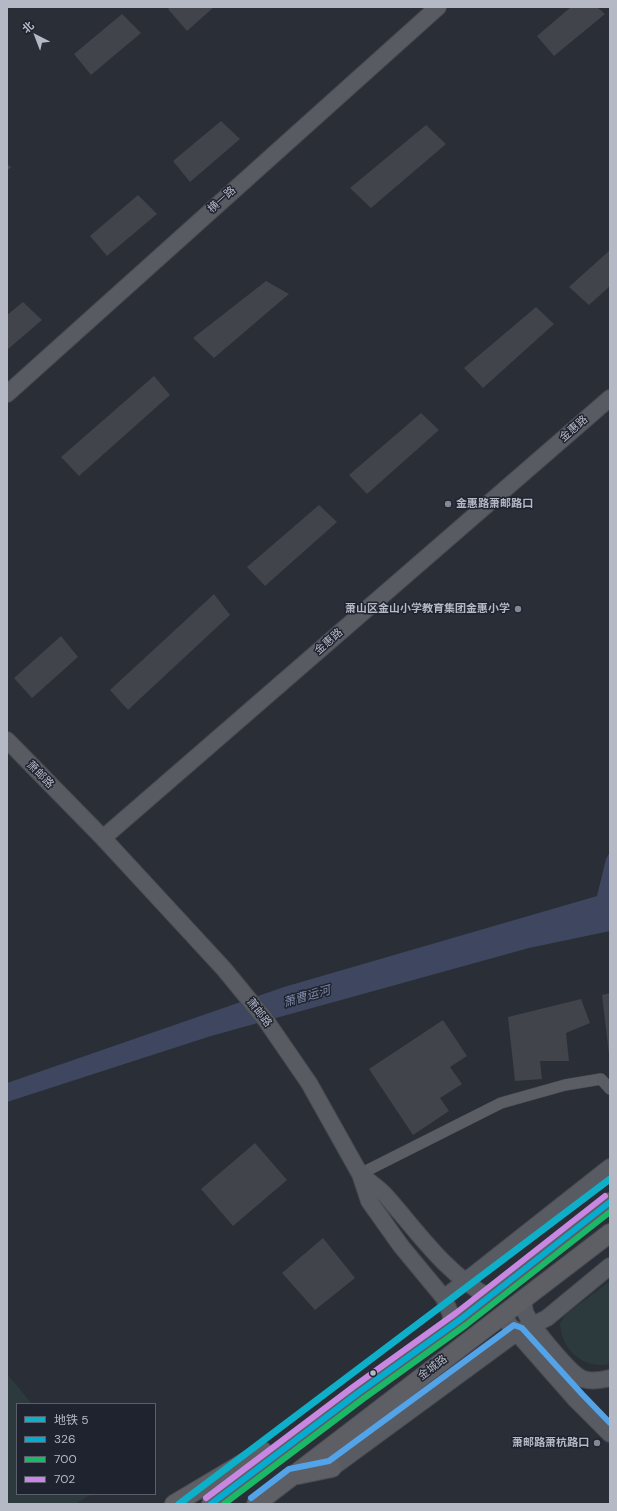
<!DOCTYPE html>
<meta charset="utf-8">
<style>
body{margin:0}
#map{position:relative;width:617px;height:1511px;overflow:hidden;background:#2a2e36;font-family:"DM Sans","Noto Sans SC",sans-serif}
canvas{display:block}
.frame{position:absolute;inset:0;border:8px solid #b5b9c6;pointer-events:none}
.legend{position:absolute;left:16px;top:1403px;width:140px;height:92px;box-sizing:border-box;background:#1f232f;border:1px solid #5b5f6b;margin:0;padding:5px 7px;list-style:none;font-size:12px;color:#b5b9c6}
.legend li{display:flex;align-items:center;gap:8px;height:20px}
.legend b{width:20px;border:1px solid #5b5f6b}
.north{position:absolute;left:16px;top:16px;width:40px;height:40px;-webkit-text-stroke:3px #1f232f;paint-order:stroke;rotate:318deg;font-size:11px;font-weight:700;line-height:16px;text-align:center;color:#b5b9c6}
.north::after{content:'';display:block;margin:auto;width:14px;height:18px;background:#b5b9c6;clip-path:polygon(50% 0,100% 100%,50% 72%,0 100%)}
</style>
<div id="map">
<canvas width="617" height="1511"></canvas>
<div class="frame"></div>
<ul class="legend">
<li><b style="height:5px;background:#0db0c8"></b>地铁 5</li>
<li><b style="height:5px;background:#06acd0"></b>326</li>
<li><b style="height:5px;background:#1ab867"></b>700</li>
<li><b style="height:5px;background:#c787e3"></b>702</li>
</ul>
<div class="north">北</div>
</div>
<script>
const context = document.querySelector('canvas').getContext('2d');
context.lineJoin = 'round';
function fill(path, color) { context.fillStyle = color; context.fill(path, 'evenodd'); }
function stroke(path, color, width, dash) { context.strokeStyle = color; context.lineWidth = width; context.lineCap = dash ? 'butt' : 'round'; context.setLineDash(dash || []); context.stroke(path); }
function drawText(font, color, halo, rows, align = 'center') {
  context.font = font + ' "DM Sans","Noto Sans SC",sans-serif'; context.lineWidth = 3; context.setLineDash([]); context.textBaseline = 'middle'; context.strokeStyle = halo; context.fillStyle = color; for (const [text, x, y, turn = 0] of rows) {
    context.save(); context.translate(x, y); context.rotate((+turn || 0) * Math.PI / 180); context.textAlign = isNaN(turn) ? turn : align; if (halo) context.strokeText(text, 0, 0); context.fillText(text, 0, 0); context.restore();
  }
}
fill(new Path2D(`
 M610 1281V1364C583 1370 561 1349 560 1323L565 1315Z
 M7 1374 32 1404H17V1494H92L75 1504H7Z`), '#2c3a3e');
fill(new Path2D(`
 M610 852V931L529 948 211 1036 7 1102V1083L284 987 597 896 606 859Z`), '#3e475f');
fill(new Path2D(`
 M170 7H214L187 31 168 9Z
 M571 7H597L605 14 554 56 537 36Z
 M122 14 141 33 91 75 74 54Z
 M221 121 240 139 190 182 173 161Z
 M426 125 446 144 371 208 350 188Z
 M7 164 11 167 7 171Z
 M138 195 157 214 107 256 90 236Z
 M610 250V286L589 305 569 287Z
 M266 281 289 294 214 358 193 338Z
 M23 302 42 320 7 350V315Z
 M536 307 554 324 483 388 464 368Z
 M154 376 170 395 79 476 61 457Z
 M421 413 439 430 367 494 349 475Z
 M319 505 337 522 265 586 247 567Z
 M214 594 230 615 128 710 110 690Z
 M61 636 78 657 32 698 14 678Z
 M610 993V1054H609L602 995Z
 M581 999 590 1023 566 1033 569 1061H540L542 1079 515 1081 508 1017Z
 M443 1020 467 1056 450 1067 462 1084 440 1098 449 1111 413 1135 369 1069Z
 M255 1143 287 1180 233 1226 201 1189Z
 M323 1238 355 1278 315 1310 282 1273Z`), '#41444a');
const street = new Path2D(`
 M360 1174 501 1103 565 1085 601 1079 610 1089`);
const secondary = new Path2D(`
 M7 394 438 7
 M7 740 103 838 224 969 265 1019 309 1083 360 1174 369 1201 401 1246 444 1298 451 1315 450 1327
 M103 838 610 398
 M360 1174C368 1181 379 1188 386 1196 417 1231 446 1274 489 1297
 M444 1298 610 1167
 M523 1299C524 1304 524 1310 526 1314 533 1328 570 1374 583 1379 591 1382 601 1380 610 1378
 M502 1316 576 1400 610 1434
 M332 1468 516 1333 547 1318 610 1266`);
const primary = new Path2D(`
 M298 1475 332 1468
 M174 1504 263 1451
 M211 1504 358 1393 461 1319 610 1202
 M256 1504 610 1233`);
stroke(street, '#46494f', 12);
stroke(secondary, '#46494f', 18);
stroke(primary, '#484b53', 20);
stroke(street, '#5a5d64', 11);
stroke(secondary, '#595b62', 16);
stroke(primary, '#5d5f65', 18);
stroke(new Path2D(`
 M211 1504 358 1393 461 1319 610 1202`), '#06acd0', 6);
stroke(new Path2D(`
 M224 1504 363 1399 466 1325 610 1212`), '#1ab867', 6);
stroke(new Path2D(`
 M206 1498 353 1387 456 1313 605 1196`), '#c787e3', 6);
stroke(new Path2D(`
 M251 1498 289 1469 329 1461 514 1325 522 1328 582 1394 610 1423`), '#53a3e8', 6);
stroke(new Path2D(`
 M179 1504 610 1179`), '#0db0c8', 7);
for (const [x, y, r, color] of [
 [448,504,4,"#848894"],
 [518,609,4,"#848894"],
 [373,1373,3.5,"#b5b9c6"],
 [597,1443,4,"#848894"]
]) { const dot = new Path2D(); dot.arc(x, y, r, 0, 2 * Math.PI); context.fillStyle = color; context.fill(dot); stroke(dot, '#1f232f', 1.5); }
drawText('11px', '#b5b9c6', '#1f232f', [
 ["横一路",222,200,-42],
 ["金惠路",574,429,-41],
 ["金惠路",329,642,-41],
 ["萧邮路",40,775,45],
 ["萧邮路",259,1013,52],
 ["金城路",433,1368,-37]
]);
drawText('bold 11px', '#b5b9c6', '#1f232f', [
 ["金惠路萧邮路口",456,504,"left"],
 ["萧山区金山小学教育集团金惠小学",510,609],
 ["萧邮路萧杭路口",589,1443]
], 'right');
drawText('italic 12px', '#818caa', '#1f232f', [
 ["萧曹运河",307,997,-16]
]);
</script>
